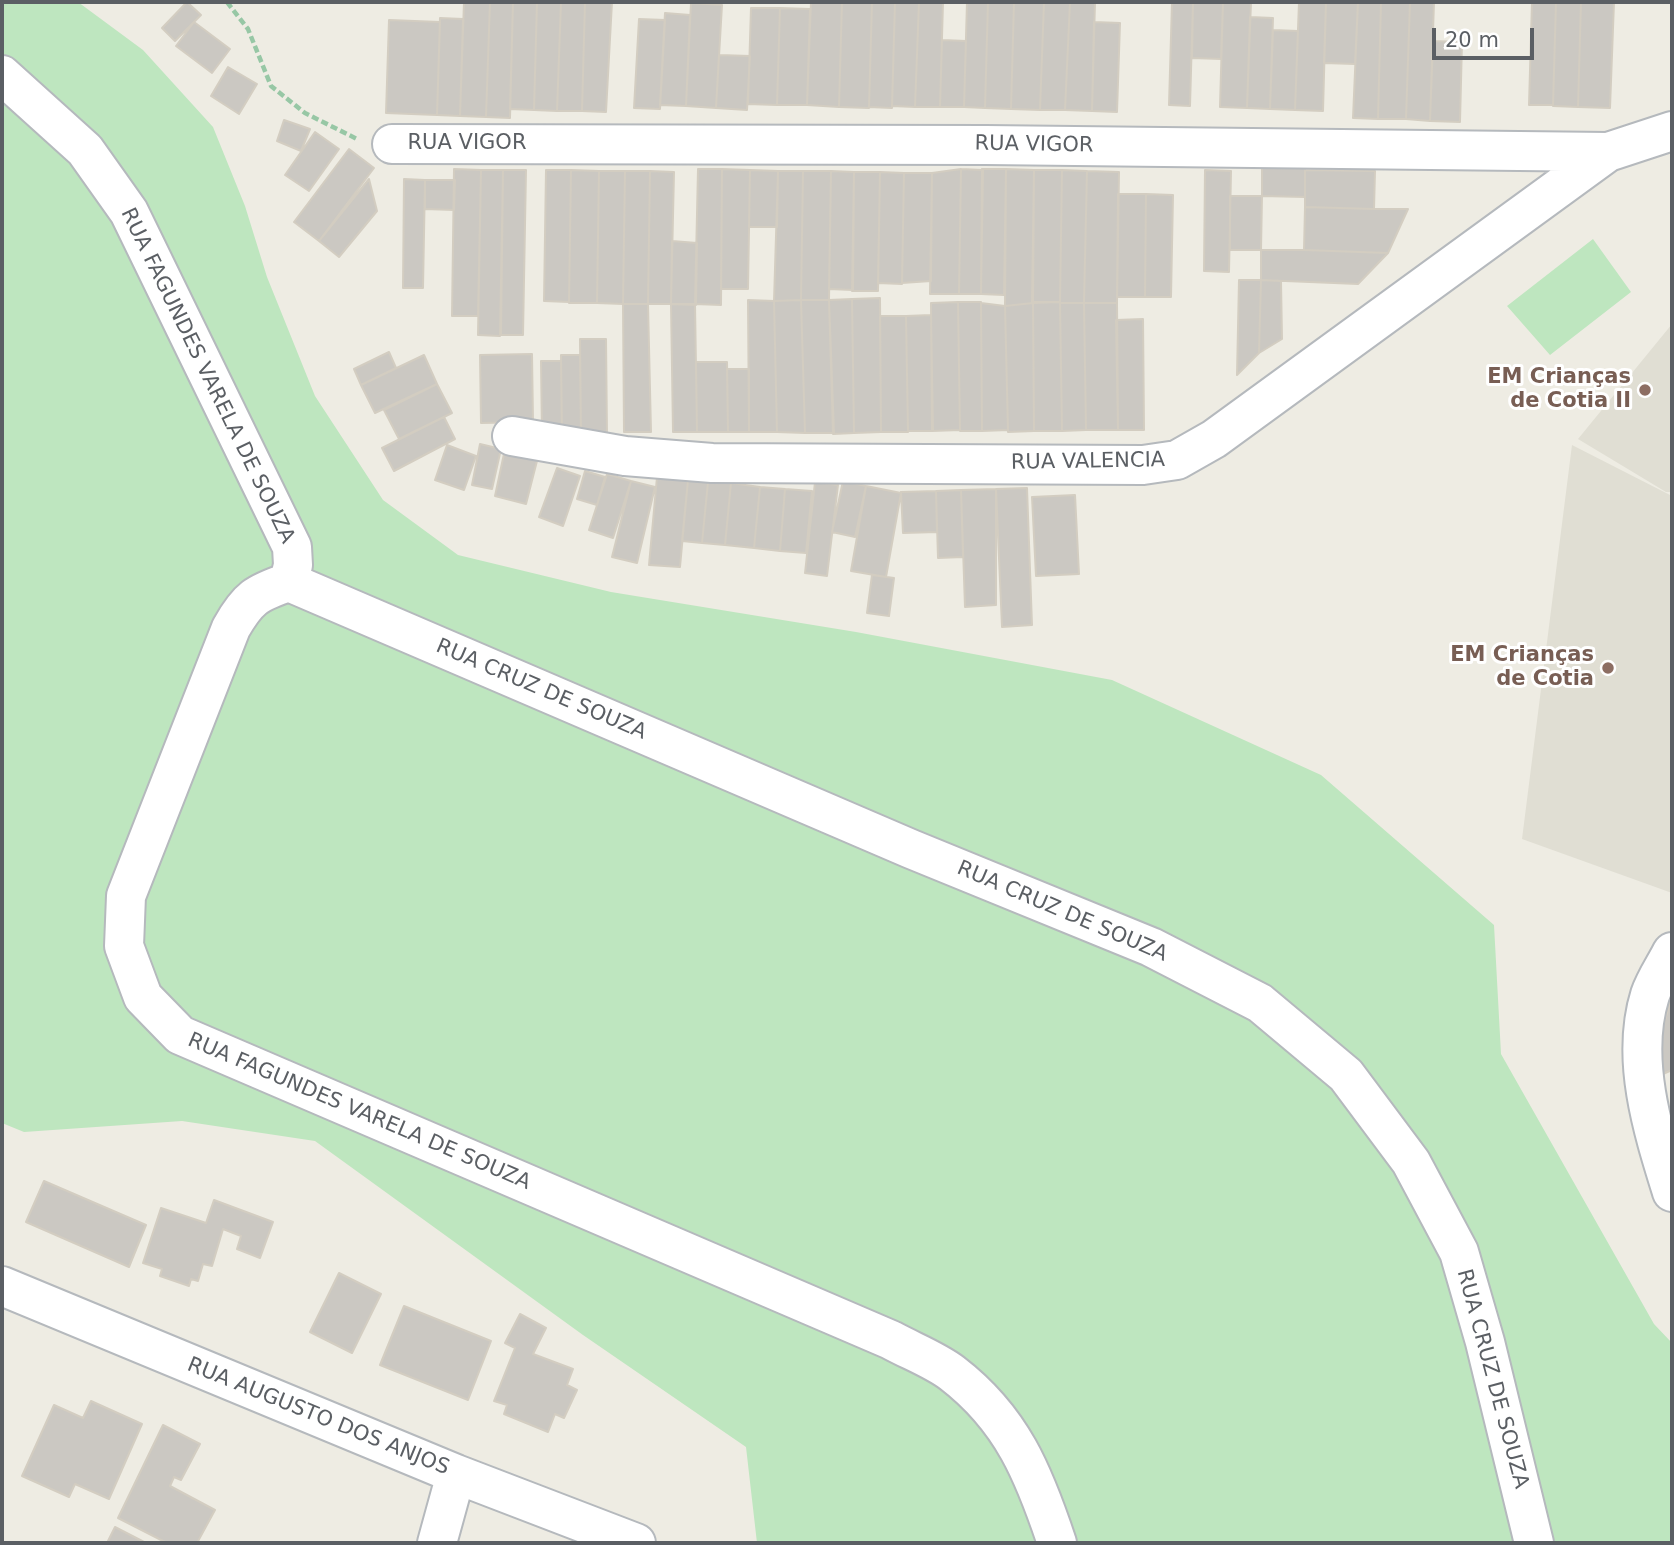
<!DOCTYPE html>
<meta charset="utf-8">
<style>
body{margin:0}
#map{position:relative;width:1674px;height:1545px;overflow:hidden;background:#eeece3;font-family:"DejaVu Sans",sans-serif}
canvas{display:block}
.frame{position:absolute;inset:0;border:4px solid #5b5f64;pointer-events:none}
.scale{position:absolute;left:1432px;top:28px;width:102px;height:32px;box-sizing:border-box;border:4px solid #5b5f64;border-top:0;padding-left:9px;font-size:21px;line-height:24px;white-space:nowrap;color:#5b5f64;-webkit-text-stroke:5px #fff;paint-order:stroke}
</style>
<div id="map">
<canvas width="1674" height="1545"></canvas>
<div class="frame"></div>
<div class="scale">20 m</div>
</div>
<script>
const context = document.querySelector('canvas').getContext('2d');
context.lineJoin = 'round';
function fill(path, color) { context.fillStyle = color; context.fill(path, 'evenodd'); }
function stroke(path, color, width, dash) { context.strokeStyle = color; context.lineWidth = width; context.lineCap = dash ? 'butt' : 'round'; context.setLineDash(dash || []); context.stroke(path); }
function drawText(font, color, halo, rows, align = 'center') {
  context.font = font + ' "DejaVu Sans",sans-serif'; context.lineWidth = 6; context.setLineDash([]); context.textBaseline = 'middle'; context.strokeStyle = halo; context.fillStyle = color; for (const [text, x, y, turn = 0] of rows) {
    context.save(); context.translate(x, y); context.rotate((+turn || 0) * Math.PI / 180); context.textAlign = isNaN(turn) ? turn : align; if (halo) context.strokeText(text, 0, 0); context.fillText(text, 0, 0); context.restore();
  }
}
fill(new Path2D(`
 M1672 324V492H1666L1578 439Z
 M1572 445 1672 496V893L1522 839Z`), '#e0ded3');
fill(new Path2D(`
 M2 2H78L143 50 213 127 245 206 267 277 315 396 383 500 458 555 611 592 856 632 1112 680 1321 775 1494 925 1501 1054 1654 1324 1672 1343V1543H757L746 1447 583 1335 315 1141 182 1121 24 1132 2 1123Z
 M1593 239 1631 292 1550 355 1507 306Z`), '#bee6bf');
const building = new Path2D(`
 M187 2 201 15 175 41 162 28Z
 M464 2H490L486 117 460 116Z
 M490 2H513L510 118 486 117Z
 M513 2H537L534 110 510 109Z
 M537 2H561L557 111 534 110Z
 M561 2H585L582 111H557Z
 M585 2H612L606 112 582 111Z
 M811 2H842L839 107 807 105Z
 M842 2H872L869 108 839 107Z
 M872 2H895L892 108 869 107Z
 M895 2H919L915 107 892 106Z
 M919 2H943L940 107H915Z
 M967 2H988L985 108 964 107Z
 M988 2H1014L1011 109 985 108Z
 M1014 2H1044L1040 110 1011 109Z
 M1044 2H1070L1065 110H1040Z
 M1070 2H1095L1092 111 1065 110Z
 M1172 2H1193L1190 106 1169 105Z
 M1193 2H1223L1221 59 1192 58Z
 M1223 2H1251L1247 108 1220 107Z
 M1299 2H1326L1323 111 1295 110Z
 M1326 2H1358L1355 64 1324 63Z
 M1358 2H1381L1378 119 1353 118Z
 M1381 2H1410L1406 119H1378Z
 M1410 2H1434L1430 121 1406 119Z
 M1532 2H1556L1553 105H1529Z
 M1556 2H1581L1578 107 1553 106Z
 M1581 2H1614L1610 108 1578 107Z
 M691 3 722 5 716 108 686 106Z
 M751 8H780L777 105 748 104Z
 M780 8 810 9 807 105H777Z
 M665 13 690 15 686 106 660 105Z
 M1250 17 1273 18 1270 109 1247 108Z
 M440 18 463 19 460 116 437 115Z
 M639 19 665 20 660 109 634 108Z
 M389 20 440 22 437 115 386 113Z
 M194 22 230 49 212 73 176 46Z
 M1094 22 1120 23 1117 112 1092 111Z
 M1273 30 1298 31 1295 110 1270 109Z
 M942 40 966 41 964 107H940Z
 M1433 41 1462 42 1460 122 1430 121Z
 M719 55 750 56 747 110 716 108Z
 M228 67 257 84 239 114 211 96Z
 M284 120 310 129 301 151 277 141Z
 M315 132 339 149 309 191 285 175Z
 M349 149 374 168 319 241 294 222Z
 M1262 158 1305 159V197L1262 196Z
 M454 169 481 170 478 316H452Z
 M698 169H722L721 305 695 304Z
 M722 169 750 170 748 289H721Z
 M961 169 959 294H930L932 173Z
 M961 169 983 170 981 294H959Z
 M982 169H1006L1004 295 981 294Z
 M1006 169 1034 170 1033 303 1005 306Z
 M481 170H503L500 336 478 335Z
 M503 170H526L523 335H501Z
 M546 170H571L569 302 544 301Z
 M571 170 599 171 597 303H569Z
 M750 170 778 171 777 227H749Z
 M1034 170H1062L1060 302H1032Z
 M1062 170 1087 171 1084 303H1060Z
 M1205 170 1231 171 1229 272 1204 271Z
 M1305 170 1375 171 1374 209 1305 207Z
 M599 171H625L623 304 597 303Z
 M625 171H650L648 304H623Z
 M650 171 674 172 671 304H648Z
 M778 171H803L801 300 774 301Z
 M803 171H831L829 300H801Z
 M831 171 854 172 853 290 829 289Z
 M1087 171 1119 172 1117 303H1084Z
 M854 172H880L878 291H852Z
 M880 172 904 173 902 284 878 283Z
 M904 173H932L931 281 902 283Z
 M369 179 377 211 339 257 319 241Z
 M404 179 425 180 423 288H403Z
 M425 180H455L454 210 425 209Z
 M1118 194H1146L1145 297H1117Z
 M1146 194 1173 195 1171 297H1145Z
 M1230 196H1262L1261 250H1230Z
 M1305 207 1374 209H1408L1388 253 1304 250Z
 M672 241 697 243 696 305 671 304Z
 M1261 250H1304L1388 253 1358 284 1261 280Z
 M1239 280H1261L1259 353 1237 375Z
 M1261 280 1281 281 1282 339 1259 353Z
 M880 298 881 432 854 433 852 299Z
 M852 299 854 433 833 434 829 300Z
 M748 300 774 301 777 432H749Z
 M801 300 805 433 777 432 774 301Z
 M801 300H829L834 433H805Z
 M958 302 960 430 932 431 931 303Z
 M958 302H981L982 431H960Z
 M1060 302 1062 431H1034L1033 303Z
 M981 303 1005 306 1008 430 982 431Z
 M1033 303 1034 431 1008 432 1005 306Z
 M1060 303H1084L1086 430 1062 431Z
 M1084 303H1117L1118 430H1086Z
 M623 304H648L651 432H624Z
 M671 304H695L697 432H673Z
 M931 315 933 431H908L906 316Z
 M880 316H906L908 432H881Z
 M1143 319 1144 430H1118L1116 320Z
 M580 339H606L607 435H581Z
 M389 352 396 368 361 385 354 369Z
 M532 354 533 422 481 423 480 355Z
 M424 355 437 384 375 413 361 385Z
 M561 355H580L581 435 562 436Z
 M541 361H561L562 436H542Z
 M696 362H727L728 432H697Z
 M727 369H749V432H728Z
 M437 384 452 413 399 439 384 410Z
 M444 417 455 439 394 471 382 448Z
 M480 444 501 449 492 489 472 485Z
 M447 445 476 456 464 490 435 480Z
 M505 449 538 457 526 504 495 496Z
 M557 468 580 476 563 526 539 517Z
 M585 471 605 477 597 505 577 499Z
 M607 474 631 481 613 538 589 530Z
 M657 477 688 480 680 567 649 565Z
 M688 480 708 482 702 543 682 541Z
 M631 481 655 487 637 563 612 557Z
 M843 481 866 486 855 537 832 532Z
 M708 482 731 483 725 545 702 543Z
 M815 482 838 485 827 576 805 573Z
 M731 483 760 487 754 548 725 545Z
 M866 486 901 493 886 577 851 571Z
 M760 487 785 489 780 551 754 548Z
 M1027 488 1032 625 1002 627 996 489Z
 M785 489 812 491 806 553 780 551Z
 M996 489V605L965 607 961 490Z
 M961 490 963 557 938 558 936 491Z
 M936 491 937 532 903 533 901 492Z
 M1075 495 1079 574 1036 576 1032 497Z
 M872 575 894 578 889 616 867 613Z
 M1672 995V1070L1663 1074 1661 1035Z
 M44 1181 146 1225 129 1267 26 1222Z
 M214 1200 273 1222 260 1258 237 1249 241 1236 223 1229 212 1266 203 1264 198 1281 191 1279 189 1286 160 1276 162 1269 143 1263 161 1208 206 1223Z
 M339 1273 381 1294 352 1353 310 1332Z
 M404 1306 491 1341 468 1400 380 1365Z
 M520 1314 546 1328 533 1354 573 1369 567 1385 577 1390 564 1418 555 1414 548 1432 504 1414 507 1405 494 1401 515 1348 505 1343Z
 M91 1401 142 1424 109 1499 75 1484 69 1497 22 1476 54 1405 83 1418Z
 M163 1425 200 1444 181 1480 174 1477 170 1486 215 1510 197 1543H167L118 1518Z
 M115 1527 146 1543H107Z`);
fill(building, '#cbc8c2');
stroke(building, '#d3cdc1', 2);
const minor = new Path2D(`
 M2 75 85 150 129 212 292 547 293 565 289 582C256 593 248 598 231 628L126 896 124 946 143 997 180 1035 891 1340C911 1351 935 1360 952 1373 1012 1419 1034 1474 1057 1543
 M392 144 986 145 1608 152 1672 131
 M512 436 625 456 712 463 1143 465 1177 460 1214 439 1608 152
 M289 582 911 849 1151 947 1260 1003 1346 1075 1411 1162 1459 1252 1485 1342 1534 1543
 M1672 952C1665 966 1655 980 1650 995 1630 1059 1653 1131 1672 1192
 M2 1286 456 1474 636 1543
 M437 1543 456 1474`);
stroke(minor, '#b5b9bd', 42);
stroke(new Path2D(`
 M227 2 248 29 271 86 305 113 357 139`), '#97c7a5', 4.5, [7, 3.5]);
stroke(minor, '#fff', 38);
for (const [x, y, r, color] of [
 [1645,390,7,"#8d6e63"],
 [1608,668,7,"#8d6e63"]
]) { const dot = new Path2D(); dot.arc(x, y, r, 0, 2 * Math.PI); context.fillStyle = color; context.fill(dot); stroke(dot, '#fff', 2.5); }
drawText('21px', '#5b5f64', '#fff', [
 ["RUA VIGOR",467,144],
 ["RUA VIGOR",1034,145,1],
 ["RUA FAGUNDES VARELA DE SOUZA",207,376,64],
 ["RUA VALENCIA",1088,462,-1],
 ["RUA CRUZ DE SOUZA",541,690,23],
 ["RUA CRUZ DE SOUZA",1062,912,23],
 ["RUA FAGUNDES VARELA DE SOUZA",359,1112,23],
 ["RUA CRUZ DE SOUZA",1492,1379,75],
 ["RUA AUGUSTO DOS ANJOS",318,1417,22]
]);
drawText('bold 21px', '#785e54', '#fff', [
 ["EM Crianças",1631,378],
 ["de Cotia II",1631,402],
 ["EM Crianças",1594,656],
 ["de Cotia",1594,680]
], 'right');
</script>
